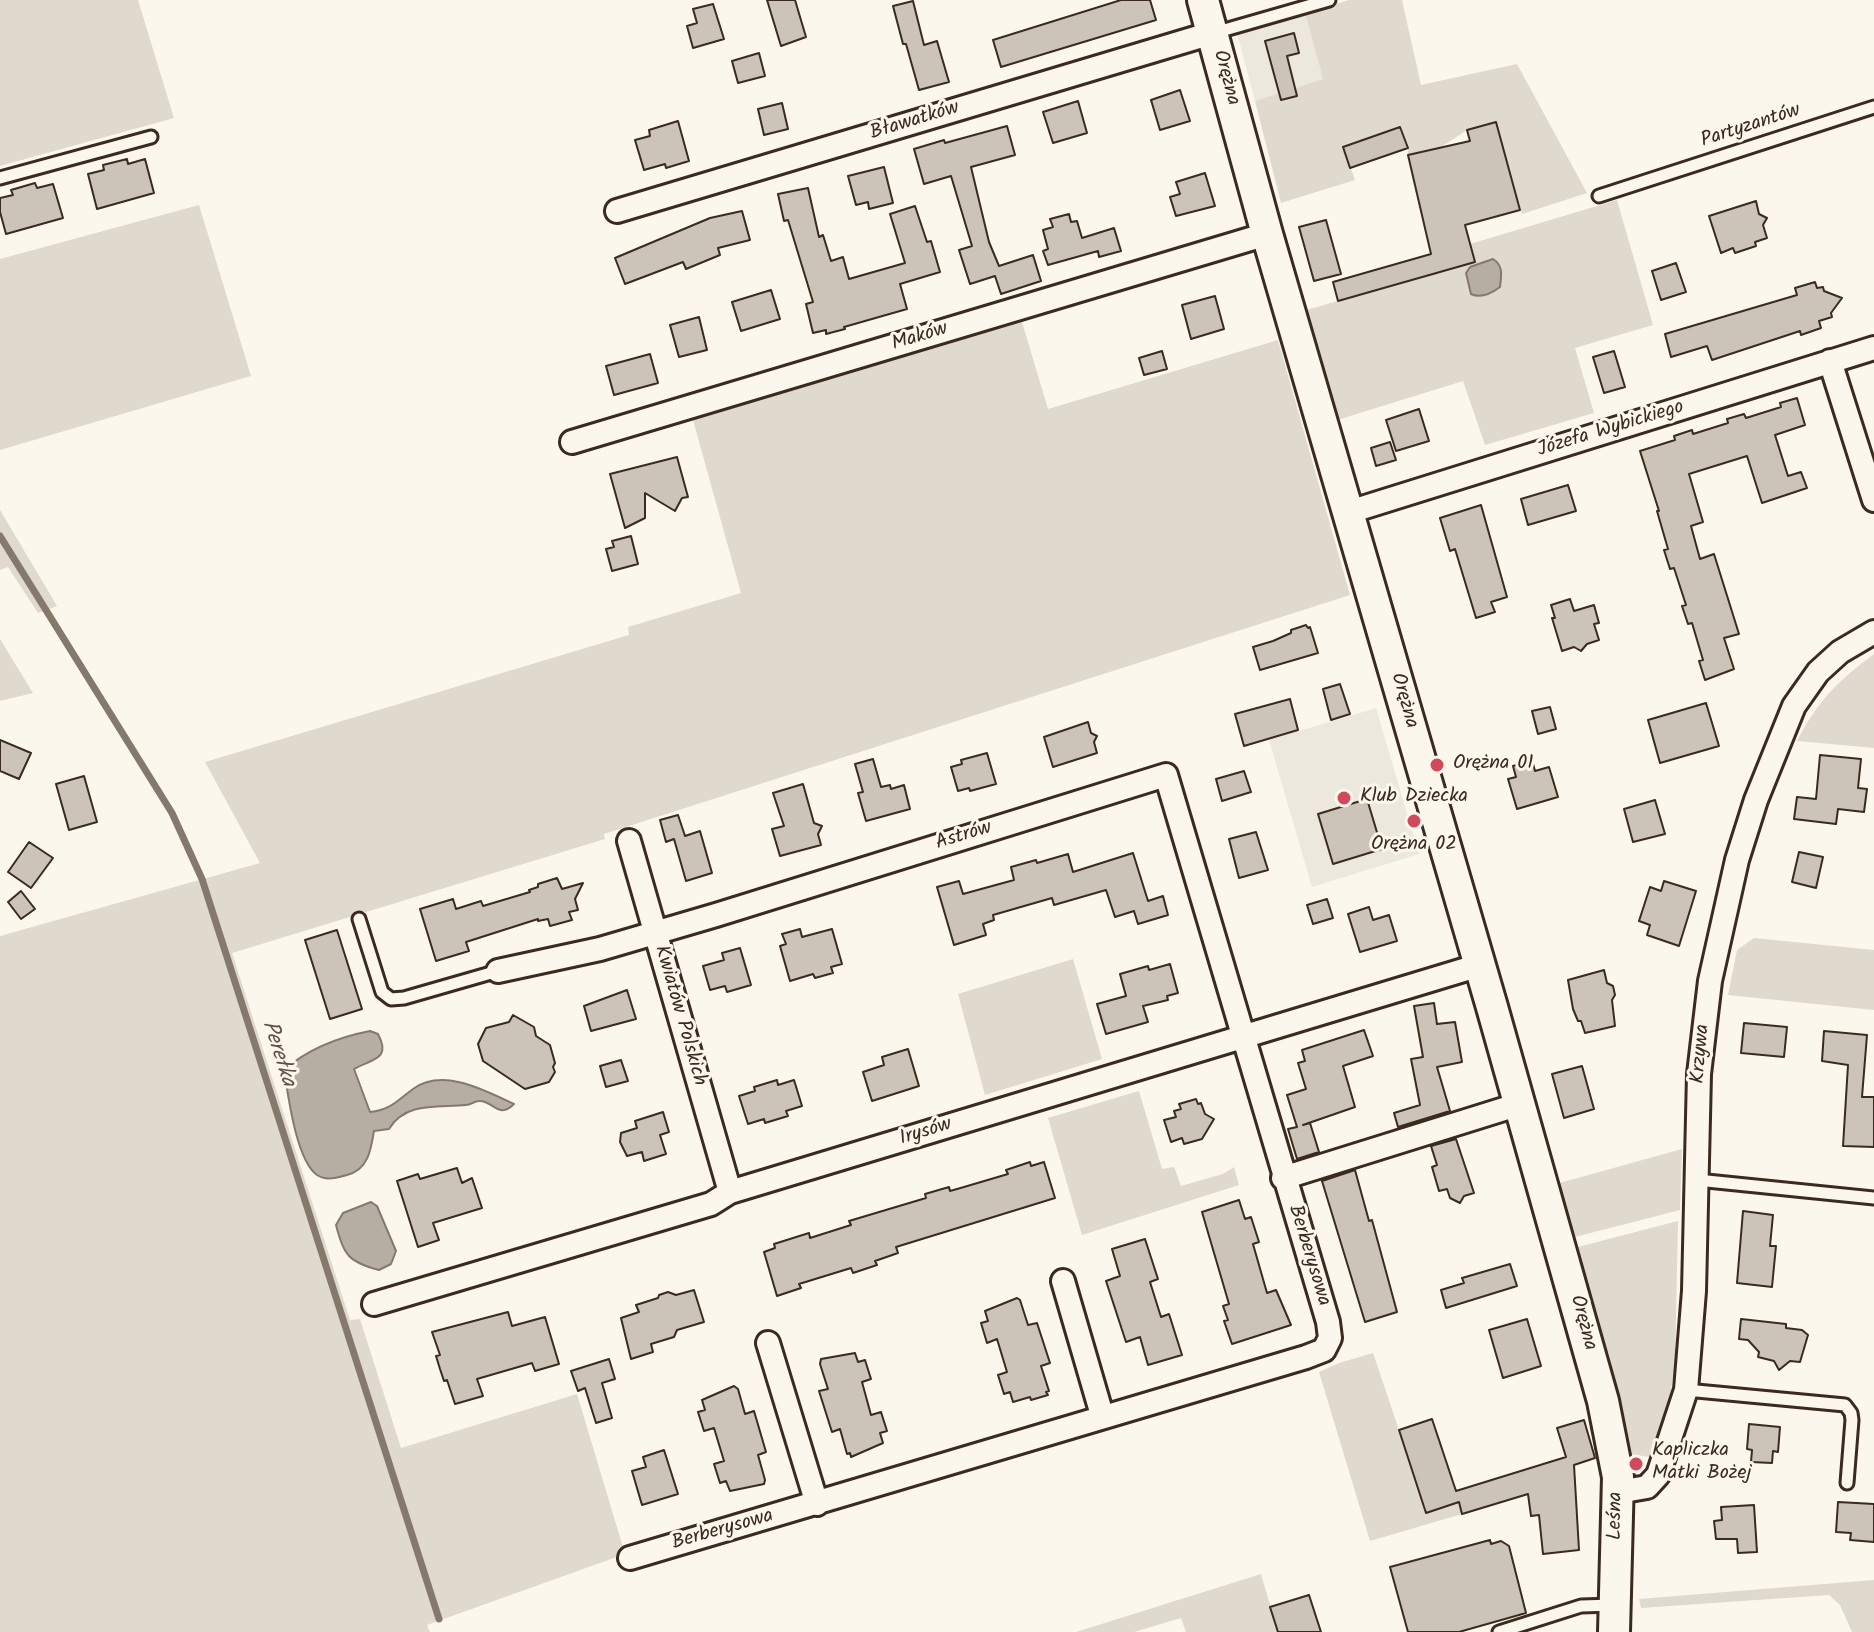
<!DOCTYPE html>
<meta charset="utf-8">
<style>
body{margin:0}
canvas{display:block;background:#fbf7ec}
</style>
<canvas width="1874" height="1632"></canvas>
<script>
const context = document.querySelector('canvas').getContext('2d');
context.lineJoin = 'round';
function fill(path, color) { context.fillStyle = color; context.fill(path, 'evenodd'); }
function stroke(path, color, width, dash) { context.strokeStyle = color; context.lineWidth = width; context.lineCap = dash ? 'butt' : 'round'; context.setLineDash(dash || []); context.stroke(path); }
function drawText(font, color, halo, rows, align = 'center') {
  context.font = font + ' Kalam,sans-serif'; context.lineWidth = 6; context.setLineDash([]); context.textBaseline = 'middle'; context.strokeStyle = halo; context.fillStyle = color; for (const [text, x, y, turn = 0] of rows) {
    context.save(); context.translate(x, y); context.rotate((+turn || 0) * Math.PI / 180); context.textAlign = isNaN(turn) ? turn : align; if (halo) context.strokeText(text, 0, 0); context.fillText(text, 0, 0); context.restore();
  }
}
fill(new Path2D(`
 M1305 13 1323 79 1255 101 1237 33Z
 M1376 708 1419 854 1312 887 1269 740Z`), '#ede8dd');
fill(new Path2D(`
 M0 0H138L174 118 0 166Z
 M1349 0H1402L1421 85 1517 64 1587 193 1522 214 1496 122 1467 130 1441 147 1408 155V148L1343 147 1355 180 1281 203 1255 101 1323 79 1305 13Z
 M1617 200 1653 325 1575 348 1594 413 1485 445 1463 381 1334 421 1303 311 1474 262 1470 244Z
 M199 205 251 376 0 450V259Z
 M1022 322 1048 409 1278 340 1350 595 604 834 605 839 232 953 350 1320 360 1319 401 1448 577 1394 625 1554 427 1625 430 1632H0V936L260 863 205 762 629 635 628 627 741 593 693 420Z
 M0 510 57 606 38 613 8 567 0 570Z
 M0 639 33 693 0 701Z
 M1874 654V748L1797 741C1819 699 1837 682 1874 654Z
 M1754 938 1874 950V1010L1728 995 1737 950Z
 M1073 959 1102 1059 985 1095 958 994Z
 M1139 1091 1162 1169 1174 1167 1181 1186 1223 1174 1234 1167 1239 1185 1082 1235 1048 1118Z
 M1682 1149 1680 1210 1571 1238 1556 1184Z
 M1678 1221 1675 1362 1670 1397 1650 1457 1629 1454 1609 1353 1602 1354 1574 1248Z
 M1373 1353 1427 1513 1459 1502 1462 1514 1370 1541 1319 1372 1339 1363Z
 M1261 1574 1278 1632H1186L1181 1618 1134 1632H1076Z
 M1874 1580V1632H1852L1840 1605 1829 1595 1641 1608 1639 1599Z`), '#dfd9ce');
const water = new Path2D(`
 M1493 259C1504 266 1501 276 1500 287 1492 293 1481 299 1471 294L1466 273 1470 267Z
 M370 1031 378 1034C392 1060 371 1059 354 1069L370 1112C391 1110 398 1100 413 1089 443 1067 486 1091 514 1104 498 1120 493 1100 479 1101 474 1101 471 1105 466 1105 439 1108 406 1101 389 1129L374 1131C371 1150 368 1170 347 1175 337 1178 326 1181 317 1175 296 1160 288 1094 284 1070 308 1049 339 1037 370 1031Z
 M371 1202 377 1206 396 1251 391 1264 379 1270C348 1262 344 1255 336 1225L343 1213Z`);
fill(water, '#b6aea2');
stroke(water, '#85796d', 2);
stroke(new Path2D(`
 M0 536 172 813 202 879 439 1619`), '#85796d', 7);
const building = new Path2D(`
 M767 0H795L806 37 781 46Z
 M1121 0H1150L1156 20 1001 67 993 40Z
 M913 1 924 45 937 41 949 82 919 90 906 44H903L893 6Z
 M713 4 724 39 693 48 687 26 697 23 693 9Z
 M1294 33 1299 53 1287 56 1297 96 1281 100 1265 41Z
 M759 53 765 76 738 83 732 61Z
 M1180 90 1190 121 1160 130 1151 100Z
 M1078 101 1087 133 1053 143 1043 112Z
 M782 103 788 129 764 135 758 109Z
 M678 121 689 161 666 168 665 164 644 170 635 140 650 136 649 130Z
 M1496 122 1520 210 1465 225 1475 262 1338 301 1333 282 1431 254 1408 155 1470 141 1467 130Z
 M1007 126 1015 155 971 167 989 242 999 266 1033 255 1041 281 1001 294 995 276 970 284 959 250 972 246 951 176 924 184 914 149 944 140 945 143Z
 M1400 127 1408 148 1350 168 1343 147Z
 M127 159 128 164 145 159 154 193 97 209 88 174 104 170 103 165Z
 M884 167 893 203 869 209 868 202 856 205 848 176Z
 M1205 173 1215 206 1176 216 1170 197 1180 194 1176 182Z
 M35 183 37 188 53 184 63 218 6 234 0 212V198L13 195 11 190Z
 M808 188 819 237 823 235 831 261 843 257 849 279 905 263 890 214 915 206 927 242 931 241 940 272 900 284 907 309 844 327 845 329 826 334V330L813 333 806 304 813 302 788 220 784 221 778 194Z
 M1756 201 1759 214 1767 218 1763 225 1767 238 1755 242 1756 246 1735 253 1733 248 1721 253 1709 216Z
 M742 211 750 240 718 248 720 255 686 269 683 262 625 284 615 258 710 218Z
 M1069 214 1071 222 1077 221 1082 238 1114 228 1121 251 1099 257 1098 251 1048 265 1043 251 1048 249 1043 230 1053 227 1050 219Z
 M1326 220 1341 274 1314 281 1299 227Z
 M1676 263 1686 292 1661 300 1652 271Z
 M1815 282 1817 288 1823 287 1824 291 1842 298 1831 313 1832 317 1819 321 1821 328 1801 335 1800 331 1712 360 1707 346 1671 357 1665 334 1797 295 1795 288Z
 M771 290 780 319 741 331 732 302Z
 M1215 296 1224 329 1191 339 1182 305Z
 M699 317 707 350 679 357 670 325Z
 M1162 351 1167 369 1144 375 1139 358Z
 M1614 351 1625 387 1604 393 1593 357Z
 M650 354 658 383 614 395 606 366Z
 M1797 398 1805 425 1775 435 1788 476 1801 472 1807 488 1762 503 1747 456 1689 474 1703 522 1691 526 1700 559 1714 554 1739 634 1724 638 1734 669 1705 680 1699 661 1703 660 1692 623 1688 624 1682 606 1686 605 1674 568 1670 569 1664 550 1668 549 1657 511H1659L1640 451 1675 440 1674 436 1692 430 1693 434 1728 423 1727 419 1744 414 1746 418 1781 407 1780 403Z
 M1419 409 1429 441 1396 451 1386 420Z
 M1390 442 1396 460 1376 466 1371 448Z
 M677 457 688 497 682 498 675 511 645 493V518L625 528 610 474Z
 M1568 485 1576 511 1528 525 1521 499Z
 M1481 505 1507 597 1491 602 1495 612 1476 618 1455 549 1450 551 1440 518Z
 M631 536 638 564 612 571 606 549 614 547 612 541Z
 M1570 599 1574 611 1594 605 1599 623 1594 624 1599 640 1587 644 1581 651 1574 647 1562 651 1552 618H1555L1551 605Z
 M1306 625 1308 628 1310 627 1318 653 1260 670 1253 647 1273 641 1291 633V630Z
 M1340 684 1350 714 1331 720 1323 689Z
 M1290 699 1298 730 1244 746 1235 714Z
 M1706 703 1719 746 1660 763 1648 720Z
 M1550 707 1556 729 1538 734 1532 711Z
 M1088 722 1091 733 1097 736 1094 742 1097 753 1053 767 1044 737Z
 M0 740 31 753 19 779 0 771Z
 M987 753 996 784 970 791 969 788 958 791 951 767 962 764 961 760Z
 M1820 755 1861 759 1858 788 1867 789 1864 812 1838 809 1836 824 1794 819 1797 797 1816 799Z
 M873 759 881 787 890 785 891 789 904 785 910 809 866 821 858 793 863 792 855 764Z
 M1532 760 1535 771 1549 767 1558 797 1517 809 1508 779 1516 777 1513 766Z
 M1244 771 1251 792 1222 801 1216 779Z
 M84 776 97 822 69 830 56 784Z
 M803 784 814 823 822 826 818 834 821 845 780 856 772 829 784 826 773 793Z
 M1367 799 1382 849 1333 864 1318 814Z
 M1655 800 1665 834 1633 842 1624 809Z
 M678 815 685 836 700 831 712 873 686 881 674 839 666 842 660 820Z
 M1256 832 1268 870 1239 878 1229 839Z
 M29 842 53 858 31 888 8 872Z
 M1799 852 1823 857 1816 888 1792 882Z
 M1133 853 1148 901 1163 896 1168 915 1138 924 1134 911 1115 917 1106 890 1054 905 1052 898 993 915 994 920 983 924 986 935 954 945 937 887 959 881 963 894 1014 880 1011 867 1036 860 1037 863 1068 854 1073 872Z
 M557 878 562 889 583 883 575 899 578 910 569 912 572 920 550 926 548 919 538 921V919L466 942 469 951 436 961 420 909 453 899 456 909 481 901 483 906 530 892 529 890 538 887V884Z
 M1664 881 1696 891 1679 946 1647 935 1650 925 1639 921 1650 887 1661 891Z
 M21 891 35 909 21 919 8 902Z
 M1327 899 1333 918 1313 924 1307 905Z
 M1369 907 1373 920 1389 915 1397 941 1360 952 1348 914Z
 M800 929 802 937 832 929 842 964 831 967 833 973 815 978 813 974 790 981 780 946 786 944 782 934Z
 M337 930 362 1009 330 1019 305 940Z
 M740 948 751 985 727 992 725 986 710 990 703 966 724 960 722 953Z
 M1170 964 1178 993 1167 996 1168 1000 1143 1006 1148 1022 1106 1034 1097 1004 1126 996 1120 974 1148 966 1149 970Z
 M1604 970 1607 983 1613 986 1615 995 1612 1000 1615 1026 1585 1033 1581 1021H1578L1573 1009 1568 980Z
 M627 990 636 1019 591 1031 584 1006Z
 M1434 1003 1437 1024 1455 1022 1462 1062 1437 1067 1450 1111 1398 1127 1394 1113 1420 1105 1411 1059 1423 1057 1414 1006Z
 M513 1015 534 1027 536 1036 550 1045 555 1063 553 1067 555 1072 549 1082 525 1089 483 1061 478 1044 486 1028 509 1022Z
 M1744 1023 1787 1027 1784 1057 1741 1053Z
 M1364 1030 1373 1056 1343 1066 1355 1107 1303 1125 1310 1123 1319 1152 1297 1159 1288 1129 1297 1127 1287 1095 1306 1089 1298 1063 1305 1061 1302 1050Z
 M1824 1031 1867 1035 1862 1097H1874V1147L1843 1146 1848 1065 1822 1061Z
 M908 1049 919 1086 872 1101 863 1072 884 1065 882 1057Z
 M621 1060 628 1081 606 1087 600 1066Z
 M1582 1066 1594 1109 1564 1118 1552 1074Z
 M777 1080 778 1085 794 1080 802 1106 786 1111 788 1116 765 1123 764 1119 748 1124 739 1096 755 1091 754 1087Z
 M1196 1099 1198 1104 1201 1103 1205 1114 1214 1119 1202 1139 1184 1144 1182 1138 1171 1142 1164 1120 1176 1117 1174 1111 1181 1109 1179 1104Z
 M663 1112 669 1132 660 1135 666 1154 644 1161 642 1152 627 1156 620 1142 621 1133 637 1128 635 1121Z
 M1456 1139 1474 1193 1464 1196 1460 1203 1450 1198 1447 1189 1439 1191 1432 1167 1437 1165 1431 1146Z
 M1030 1162 1031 1166 1044 1162 1055 1198 896 1247 898 1253 875 1261 877 1265 853 1273 851 1268 799 1284 801 1288 777 1296 764 1252 775 1248 774 1244 809 1233 810 1238 851 1225 849 1221 926 1198 925 1194 949 1187 950 1191 964 1187 1008 1174 1006 1170Z
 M457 1168 462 1183 472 1178 482 1208 433 1223 439 1240 418 1247 397 1181 418 1174 420 1179Z
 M1355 1170 1369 1221 1372 1220 1397 1312 1365 1322 1322 1181Z
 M1239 1200 1245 1219 1251 1217 1259 1242 1253 1244 1267 1293 1276 1290 1291 1325 1232 1344 1224 1321 1228 1320 1223 1306 1229 1304 1202 1212Z
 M1743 1211 1773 1215 1770 1246H1776L1772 1287 1737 1283Z
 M1145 1239 1158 1279 1150 1282 1161 1317 1169 1314 1182 1355 1148 1365 1140 1337 1126 1342 1106 1281 1120 1276 1112 1249Z
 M1510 1264 1517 1286 1446 1308 1441 1290 1464 1283 1462 1278Z
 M694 1290 704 1322 677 1330 674 1337 651 1344 653 1352 631 1359 621 1318 639 1312 636 1305 658 1298 659 1295 668 1292 676 1295Z
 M1017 1298 1020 1300 1028 1325 1037 1323 1050 1363 1041 1366 1049 1391 1046 1392 1048 1395 1031 1400 1030 1397 1013 1402 1010 1392 1004 1394 998 1375 1007 1372 997 1339 987 1343 981 1323 988 1321 985 1311Z
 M508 1312 512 1326 545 1317 559 1364 535 1371 532 1363 477 1379 483 1396 455 1404 447 1380 444 1381 440 1369 436 1356 440 1355 432 1332Z
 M1527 1319 1541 1366 1503 1378 1489 1330Z
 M1741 1319 1786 1324V1328L1802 1330 1808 1335 1800 1362 1790 1361 1779 1370 1774 1361 1758 1357 1759 1352 1748 1340 1739 1339Z
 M855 1353 858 1362 865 1360 871 1379 862 1382 871 1415 881 1412 887 1431 880 1433 883 1443 851 1457 850 1453 847 1454 840 1429 832 1432 819 1391 828 1389 820 1364 821 1359Z
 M609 1359 615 1379 602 1383 612 1418 596 1423 585 1388 578 1391 571 1371Z
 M734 1386 738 1389 745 1414 754 1411 766 1452 758 1455 765 1480 764 1484 730 1491 726 1481 720 1483 714 1464 724 1461 714 1428 704 1431 698 1412 705 1410 702 1400Z
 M1432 1419 1456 1491 1566 1457 1557 1428 1584 1420 1595 1458 1574 1465 1579 1550 1543 1554 1539 1515 1531 1516 1528 1494 1462 1514 1459 1502 1426 1513 1399 1430Z
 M1749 1424 1780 1427 1778 1452 1773 1451 1772 1463 1751 1462 1752 1450 1747 1449Z
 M664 1450 678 1494 642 1505 632 1471 646 1467 643 1457Z
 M1838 1502 1874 1504V1542L1850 1540 1851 1533 1836 1532Z
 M1754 1505 1757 1552 1738 1553 1737 1539H1716L1714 1521 1722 1520 1721 1507Z
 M1490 1540 1491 1544 1501 1541 1509 1546 1526 1613 1459 1632H1408L1390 1567Z
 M1309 1595 1321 1632H1278L1270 1607Z`);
fill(building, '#ccc4b9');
stroke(building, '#3b2a1e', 2);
const lane = new Path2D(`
 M1214 33 1329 0
 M0 178 151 137
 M1599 196 1874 107
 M359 919 382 992 391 999 404 998 498 971
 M1697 1180 1874 1198
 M1686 1390 1845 1405 1851 1413 1852 1420 1847 1483
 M1499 1632 1581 1606 1614 1605`);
const street = new Path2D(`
 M617 211 1212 33
 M1830 361 1874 500
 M572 442 1267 234
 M1349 512 1874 348
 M629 841 730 1192
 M498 971 600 949 716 915 1166 775 1328 1322 1330 1338 1324 1350 1306 1357 630 1558
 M1283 1178 1520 1104
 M1063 1281 1102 1415
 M374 1304 711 1204 730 1192 1480 965
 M768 1343 817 1504
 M1618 1492 1647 1487 1658 1475 1686 1390 1694 1291 1699 1074 1710 981 1737 860 1756 800 1794 706 1818 672 1840 652 1874 632`);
const secondary = new Path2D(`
 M1203 0 1267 234 1492 1007 1603 1401 1618 1477 1614 1632`);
stroke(lane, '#3b2a1e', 17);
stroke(street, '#3b2a1e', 28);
stroke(secondary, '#3b2a1e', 36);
stroke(lane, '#fbf7ec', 11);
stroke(street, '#fbf7ec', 22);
stroke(secondary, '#fbf7ec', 30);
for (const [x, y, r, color] of [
 [1437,765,8,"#d1495b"],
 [1344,798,8,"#d1495b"],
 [1414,821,8,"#d1495b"],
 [1636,1464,8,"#d1495b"]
]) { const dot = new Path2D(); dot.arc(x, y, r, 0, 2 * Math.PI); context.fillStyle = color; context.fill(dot); stroke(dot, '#fbf7ec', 3); }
drawText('20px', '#3b2a1e', '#fbf7ec', [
 ["Orężna",1225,78,75],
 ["Bławatków",915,122,-17],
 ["Partyzantów",1751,127,-18],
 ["Maków",920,338,-17],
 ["Józefa Wybickiego",1611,430,-17],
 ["Orężna",1403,701,74],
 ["Astrów",964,837,-17],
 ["Kwiatów Polskich",679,1016,74],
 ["Krzywa",1702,1054,-85],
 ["Irysów",926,1133,-17],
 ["Berberysowa",1308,1256,73],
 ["Orężna",1582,1323,75],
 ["Leśna",1617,1516,-89],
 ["Berberysowa",723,1531,-16]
]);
drawText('20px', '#3b2a1e', '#fbf7ec', [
 ["Orężna 01",1453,765],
 ["Klub Dziecka",1360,798],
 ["Orężna 02",1414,846,"center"],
 ["Kapliczka",1652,1452],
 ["Matki Bożej",1652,1475]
], 'left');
drawText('italic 22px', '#605246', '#fbf7ec', [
 ["Perełka",277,1054,72]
]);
</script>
